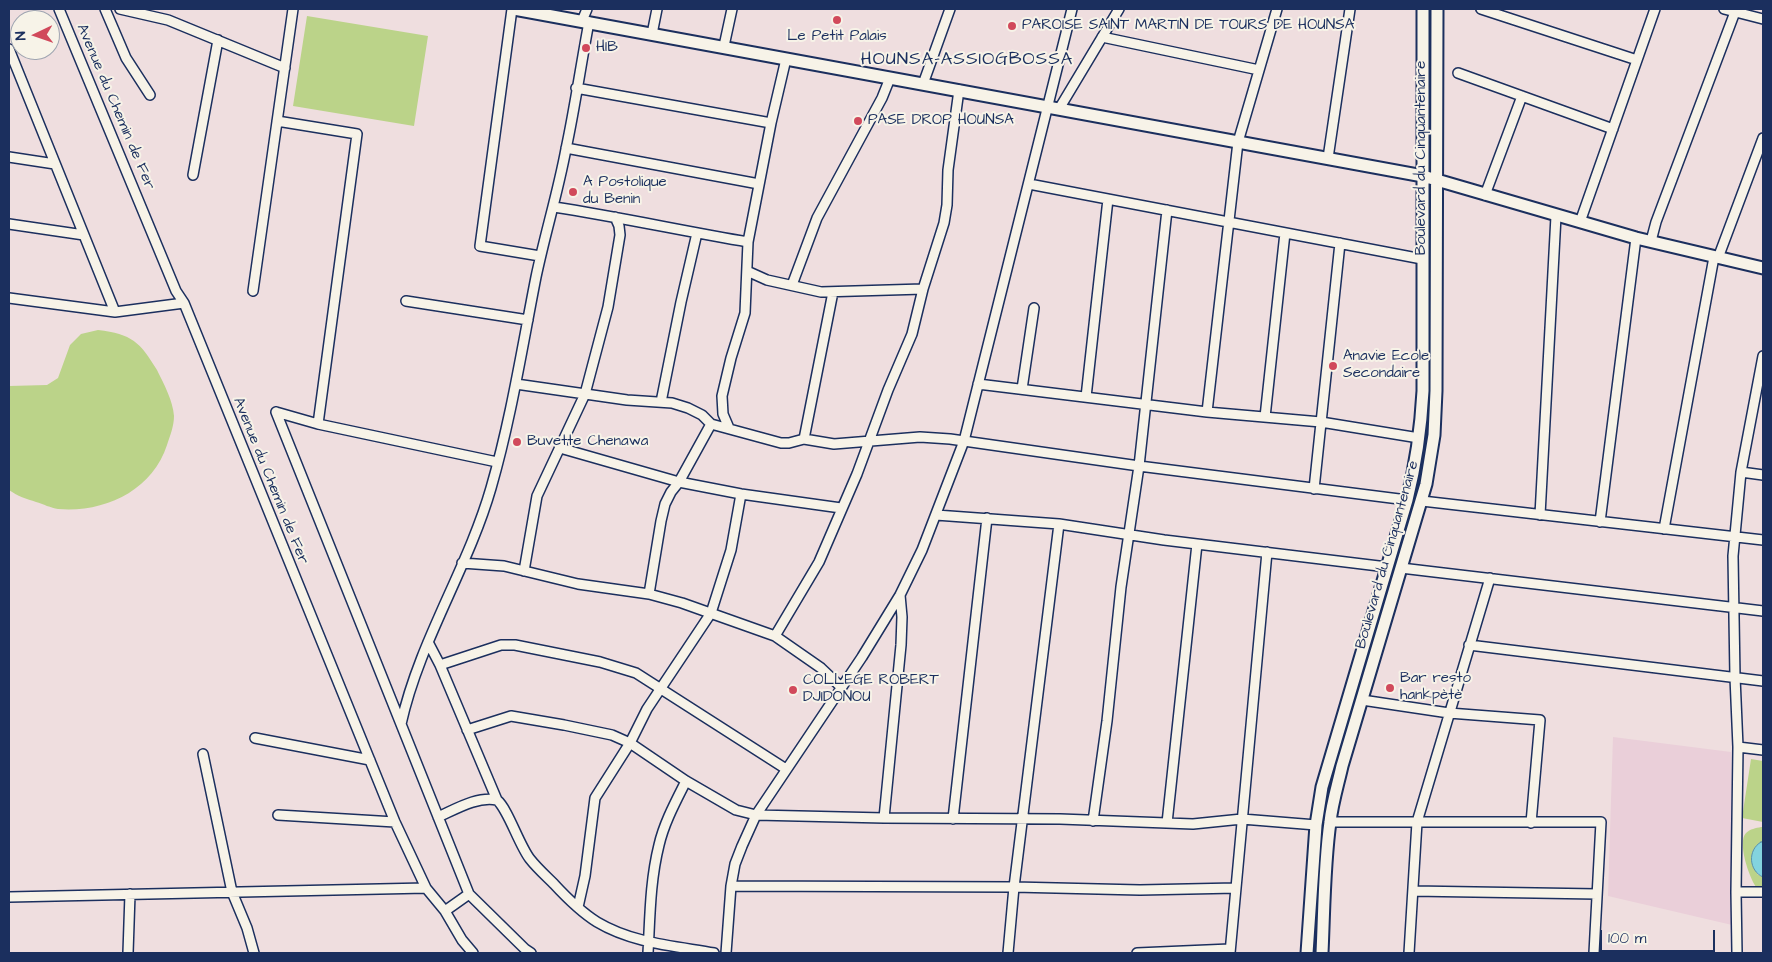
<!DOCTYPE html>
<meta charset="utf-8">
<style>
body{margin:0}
#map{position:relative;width:1772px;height:962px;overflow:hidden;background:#efdedf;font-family:"Architects Daughter",sans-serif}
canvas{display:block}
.frame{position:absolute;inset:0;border:10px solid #1b2f5e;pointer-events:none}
.north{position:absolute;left:10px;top:10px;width:50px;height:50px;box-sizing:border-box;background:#f7f3e8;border:1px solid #9fa5b1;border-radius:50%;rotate:267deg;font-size:14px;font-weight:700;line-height:20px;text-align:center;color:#1b2f5e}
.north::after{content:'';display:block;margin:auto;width:18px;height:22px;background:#d1495b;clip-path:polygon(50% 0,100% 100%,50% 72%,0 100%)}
.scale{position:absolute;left:1600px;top:930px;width:115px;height:22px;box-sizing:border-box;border:2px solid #1b2f5e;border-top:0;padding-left:6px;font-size:15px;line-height:18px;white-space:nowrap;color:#1b2f5e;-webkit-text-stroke:4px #f7f3e8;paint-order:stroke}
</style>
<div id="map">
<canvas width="1772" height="962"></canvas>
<div class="frame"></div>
<div class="north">N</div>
<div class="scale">100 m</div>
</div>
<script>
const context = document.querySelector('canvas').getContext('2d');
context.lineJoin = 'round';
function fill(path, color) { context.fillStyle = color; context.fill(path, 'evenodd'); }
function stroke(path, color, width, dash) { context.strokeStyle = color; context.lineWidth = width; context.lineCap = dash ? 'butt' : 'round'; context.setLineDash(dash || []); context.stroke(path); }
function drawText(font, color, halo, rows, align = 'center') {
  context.font = font + ' "Architects Daughter",sans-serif'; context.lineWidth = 4; context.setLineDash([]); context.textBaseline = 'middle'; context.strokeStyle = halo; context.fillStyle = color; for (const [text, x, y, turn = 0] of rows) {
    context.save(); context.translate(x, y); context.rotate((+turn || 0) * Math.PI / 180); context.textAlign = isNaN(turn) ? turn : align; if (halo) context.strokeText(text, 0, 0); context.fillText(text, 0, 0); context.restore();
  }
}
fill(new Path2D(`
 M1613 737 1731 752 1732 925 1608 896Z`), '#eacfd9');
fill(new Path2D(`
 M307 16 428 36 414 126 293 106Z
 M98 330C132 334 140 342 157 370 164 384 173 401 174 416 174 426 170 436 167 445 152 491 104 513 58 509 51 508 43 504 36 502 27 499 17 496 9 490V386L47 385 58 378 70 345 81 334Z
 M1751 759 1763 761V822L1742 818Z
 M1761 827H1763V842H1761L1757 874 1763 877V889L1756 887C1749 877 1737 842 1746 833 1750 829 1756 828 1761 827Z`), '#bbd389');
const water = new Path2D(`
 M1761 842H1763V877C1749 871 1747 850 1761 842Z`);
fill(water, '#83d3df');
stroke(water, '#5991ab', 1);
const street = new Path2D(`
 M59 9 176 291 184 303 395 822 426 888 445 911 462 940 473 953
 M105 9 126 58 150 95
 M120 9 168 20 285 68
 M512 9 480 246 540 256
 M1481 9 1637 60
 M1724 9 1763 19
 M582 21 587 9
 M652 34 657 9
 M1102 37 1259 70
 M724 46 732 9
 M9 49 115 312
 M1458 73 1613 129
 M923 84 950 9
 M576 88 771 123
 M1059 109 1119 9
 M277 121 357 134 318 424
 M566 148 759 184
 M9 157 55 164
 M1328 158 1350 9
 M193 175 218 40
 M1029 184 1422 259
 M1485 195 1522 96
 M554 207C619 217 683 231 748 242
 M1580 222 1655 9
 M9 224 84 235
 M1651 241 1656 222 1735 12
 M1718 258 1763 138
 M747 271 767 280 821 292 923 289
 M792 285 817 218 882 98 890 78
 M253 291 293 9
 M9 298 115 312 184 303
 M406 301 528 320
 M516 384 627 400 672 403 688 408 702 415 711 424 781 443H789L804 439 834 444 920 437 950 439 1139 466 1407 500
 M978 384 1207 412 1321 422 1419 438
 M1022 389 1034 308
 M1086 397 1108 199
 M661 402 681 302 697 233
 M276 412 469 894 525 949 531 953
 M276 412 318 424 497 462
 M1207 412 1238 142 1277 9
 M1265 417 1285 233
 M729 428 723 414 722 396 731 358 745 313 748 242 771 123 786 59
 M804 439 833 292
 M560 448 679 482 741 494 841 508
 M1741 472 1763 475
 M1314 489 1340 243
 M1422 501 1763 540
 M936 515 1059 524 1164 540 1387 567
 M1540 515 1556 216
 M1600 522 1636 238
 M1664 529 1714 257
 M462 563 504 566 578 584 649 594 682 603 775 636 821 668 841 687
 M1401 568 1763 611
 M524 571 537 496 585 394 608 307 620 235 619 226 615 217
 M649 594 661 521 665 504 671 492 679 482 711 424
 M775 636 819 562 857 474 888 390 912 334 923 289 944 223 947 205 948 170 959 90
 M428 642 440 665 497 800
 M1469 645 1763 681
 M440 665 501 645H515L600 662 636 673 786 769
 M1362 700 1449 713 1540 720 1531 823
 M401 724C419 642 468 568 491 488 511 419 522 348 536 277 545 234 558 192 566 149 575 107 581 64 589 22
 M467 730 511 716 564 725 612 735 630 743 686 781 736 810 756 815 884 818 1060 819 1193 824 1242 819 1316 825
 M255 738 370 760
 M1738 747 1763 750
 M203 754 232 892 247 928 254 953
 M278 815 395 822
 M438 817C456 809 477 796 497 800 508 809 519 845 530 859 537 868 546 876 554 884 566 897 581 912 597 922 632 943 674 946 714 953
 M884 818 901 645 902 617 900 595
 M953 819 987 518
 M1093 821 1107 721 1121 587 1139 466 1167 210
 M1330 822H1601L1594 953
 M1167 823 1197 544
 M731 886 1014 887 1140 890 1236 888
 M1413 891 1597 894
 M1736 892H1763
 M9 897 426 888
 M578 907 585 876 595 798 630 743 647 709 711 613 731 550 741 494
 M445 911 469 894
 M128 953 130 894
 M648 953C650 917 650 881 659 845 664 823 676 801 686 781
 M726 953 731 886 735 864 742 846 756 815 862 657 900 595 922 550 964 441 1072 9
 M1008 953 1014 887 1059 524
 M1137 953 1230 949
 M1230 953 1267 552
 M1409 953 1417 822 1490 578
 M1737 953 1736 892 1738 747 1735 677 1733 556 1741 472 1763 356`);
const secondary = new Path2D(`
 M514 9 1423 176 1636 238 1763 268
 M1307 953 1316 825 1322 787 1407 500C1416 464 1421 428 1423 391V9
 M1322 953C1324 910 1324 865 1330 822 1332 803 1338 784 1342 766L1426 484 1434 435 1436 391 1437 9`);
stroke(street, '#1b2f5e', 12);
stroke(secondary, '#1b2f5e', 15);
stroke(street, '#f7f3e8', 9);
stroke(secondary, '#f7f3e8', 11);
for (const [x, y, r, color] of [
 [837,20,5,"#d1495b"],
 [1012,26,5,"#d1495b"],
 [586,48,5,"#d1495b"],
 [858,121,5,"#d1495b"],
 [573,192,5,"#d1495b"],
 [1333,366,5,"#d1495b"],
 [517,442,5,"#d1495b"],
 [1390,688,5,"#d1495b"],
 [793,690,5,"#d1495b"]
]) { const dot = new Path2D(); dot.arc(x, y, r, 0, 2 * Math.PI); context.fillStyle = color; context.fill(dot); stroke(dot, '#f7f3e8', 2); }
drawText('15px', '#1b2f5e', '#f7f3e8', [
 ["PAROISE SAINT MARTIN DE TOURS DE HOUNSA",1022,26],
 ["Le Petit Palais",837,37,"center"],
 ["HIB",596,48],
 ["PASE DROP HOUNSA",868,121],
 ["A Postolique",583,183],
 ["du Benin",583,200],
 ["Anavie Ecole",1343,357],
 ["Secondaire",1343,374],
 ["Buvette Chenawa",527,442],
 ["Bar resto",1400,679],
 ["hankpètè",1400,696],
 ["COLLEGE ROBERT",803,681],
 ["DJIDONOU",803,698]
], 'left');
drawText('15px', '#1b2f5e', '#f7f3e8', [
 ["Avenue du Chemin de Fer",115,107,67],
 ["Boulevard du Cinquantenaire",1422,158,-90],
 ["Avenue du Chemin de Fer",270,481,68],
 ["Boulevard du Cinquantenaire",1388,555,-74]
]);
context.letterSpacing = '1px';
drawText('18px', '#1b2f5e', '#f7f3e8', [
 ["HOUNSA-ASSIOGBOSSA",967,60]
]);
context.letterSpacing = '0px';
</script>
